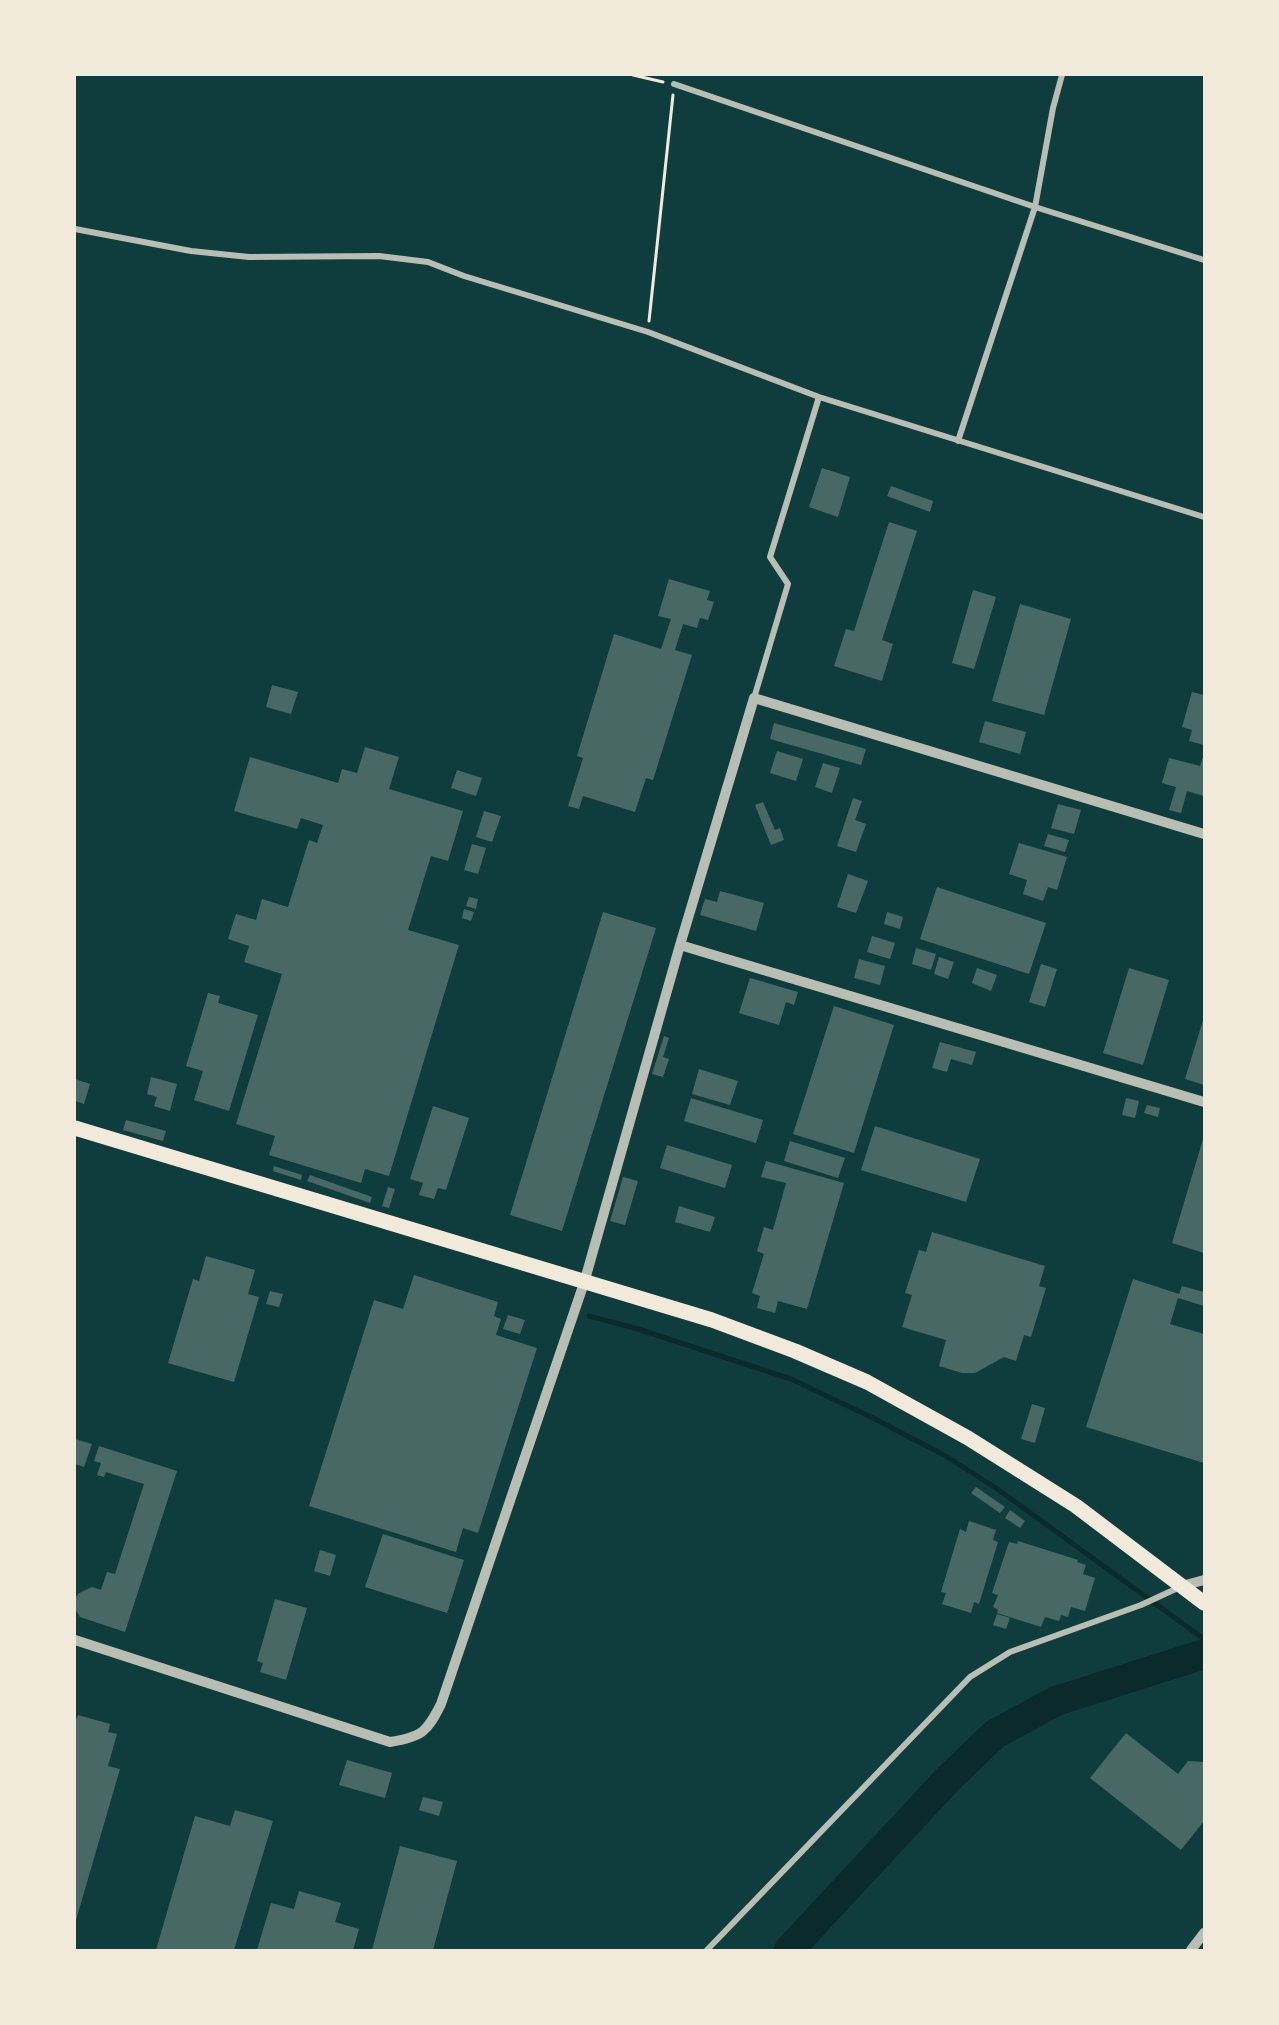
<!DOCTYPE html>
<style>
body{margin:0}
#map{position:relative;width:1279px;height:2025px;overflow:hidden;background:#0f3d3e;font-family:"IBM Plex Sans",sans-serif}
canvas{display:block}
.frame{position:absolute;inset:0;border:76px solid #f1e9da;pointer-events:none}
</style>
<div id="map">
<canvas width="1279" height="2025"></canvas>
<div class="frame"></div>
</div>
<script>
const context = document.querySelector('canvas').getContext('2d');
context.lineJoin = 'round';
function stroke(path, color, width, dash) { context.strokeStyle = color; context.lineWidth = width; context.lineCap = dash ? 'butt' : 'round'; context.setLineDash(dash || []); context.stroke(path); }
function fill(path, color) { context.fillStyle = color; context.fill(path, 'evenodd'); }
stroke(new Path2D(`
 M589 1316 638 1329 791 1379 871 1417 944 1455 996 1488 1204 1639`), '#0a2a2b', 5);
stroke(new Path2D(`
 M789 1950 948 1779 995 1734 1056 1701 1204 1654`), '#0a2a2b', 30);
fill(new Path2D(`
 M822 468 850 477 838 517 809 507Z
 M891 486 933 501 930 512 887 496Z
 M889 522 917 531 882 640 893 644 882 681 834 666 846 629 854 631Z
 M669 579 710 591 707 600 714 602 708 620 700 618 697 628 683 624 675 650 692 655 653 780 646 778 635 812 583 796 579 809 568 806 583 758 577 756 614 634 661 649 671 619 658 616Z
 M973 590 996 597 974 669 952 663Z
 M1020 604 1071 619 1044 715 992 701Z
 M272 685 298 692 291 714 266 707Z
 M1192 692 1204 695V745L1189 741 1192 730 1182 727Z
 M985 721 1026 732 1020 754 979 742Z
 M774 723 866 749 861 765 770 739Z
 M365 747 399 757 389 789 463 811 448 861 431 856 408 930 459 945 389 1176 365 1169 361 1183 269 1155 275 1136 236 1124 282 974 244 962 249 946 228 939 236 914 256 920 262 899 288 907 309 840 317 843 323 825 301 818 297 829 234 811 250 757 338 783 342 769 357 773Z
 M777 751 803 759 796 781 770 773Z
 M1204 754V796L1187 791 1181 813 1169 810 1176 787 1162 783 1169 758 1200 766Z
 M823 763 840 768 832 793 815 787Z
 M457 770 482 778 476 796 451 788Z
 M853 798 862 801 855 820 866 824 856 852 837 846Z
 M763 802 775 830 780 828 784 840 771 845 755 805Z
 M1058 804 1081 810 1074 834 1051 828Z
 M484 811 501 816 492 842 476 837Z
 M1048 834 1069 840 1065 852 1044 846Z
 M1019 843 1067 857 1057 890 1048 887 1043 901 1023 894 1027 880 1009 874Z
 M472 844 486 848 478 874 464 870Z
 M848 874 868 881 856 913 837 907Z
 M937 887 1046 923 1029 974 920 939Z
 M720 891 764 903 756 931 700 915 705 899 717 902Z
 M469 897 478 899 476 909 466 906Z
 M464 909 474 912 471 921 462 918Z
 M603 912 656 928 562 1231 510 1215Z
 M887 912 903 917 900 929 884 924Z
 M872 936 895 943 890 959 867 952Z
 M916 948 936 954 931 970 912 964Z
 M939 957 954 962 948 979 934 974Z
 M859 959 885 966 880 985 854 978Z
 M1041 964 1057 969 1045 1007 1029 1002Z
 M977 968 997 975 991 991 972 983Z
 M1129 968 1169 980 1143 1065 1103 1053Z
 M750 978 798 992 794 1005 786 1002 779 1025 739 1013Z
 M208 993 220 996 218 1003 258 1015 229 1111 194 1100 203 1071 186 1066Z
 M834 1006 894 1025 854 1153 793 1134Z
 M1204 1017V1085L1185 1079Z
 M664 1036 669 1038 663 1057 669 1059 663 1077 652 1074Z
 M940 1042 976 1052 972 1065 951 1059 947 1072 932 1068Z
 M699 1069 738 1081 730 1105 692 1094Z
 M151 1077 177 1084 170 1111 154 1106 157 1097 147 1094Z
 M75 1079 90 1084 84 1104 75 1101Z
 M691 1098 763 1120 756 1143 684 1121Z
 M1126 1098 1139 1101 1135 1118 1122 1115Z
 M1147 1105 1160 1108 1158 1117 1144 1113Z
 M433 1106 469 1118 446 1190 438 1188 434 1199 419 1195 423 1183 410 1179Z
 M126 1120 166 1131 163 1141 123 1130Z
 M875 1126 980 1159 966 1202 861 1170Z
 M1203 1139H1204V1253L1172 1243Z
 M790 1141 845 1158 838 1178 784 1161Z
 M667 1145 732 1165 725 1188 660 1168Z
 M766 1161 844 1183 807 1309 778 1301 775 1313 757 1308 760 1296 752 1293 764 1254 757 1251 764 1227 773 1230 786 1183 761 1177Z
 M274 1166 302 1175 301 1180 273 1171Z
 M310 1175 372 1197 370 1203 307 1181Z
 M623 1177 638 1181 625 1225 610 1221Z
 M388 1187 395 1189 389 1208 382 1206Z
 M679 1206 715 1217 710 1232 675 1222Z
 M932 1232 1045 1266 1039 1286 1046 1288 1031 1337 1024 1335 1016 1361 1004 1357 975 1373H962L939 1366 946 1340 902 1327 912 1295 905 1293 919 1250 926 1252Z
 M206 1256 255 1270 248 1294 259 1297 234 1382 168 1363 193 1279 199 1281Z
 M414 1275 498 1302 494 1316 501 1319 496 1335 537 1348 478 1533 463 1528 456 1552 309 1506 374 1300 403 1309Z
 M1133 1279 1179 1294 1182 1286 1204 1292V1306L1178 1298 1170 1324 1204 1334V1463L1086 1427Z
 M270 1291 283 1294 279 1307 266 1304Z
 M508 1315 525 1320 520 1334 503 1329Z
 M1032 1404 1045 1408 1035 1443 1021 1439Z
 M75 1439 92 1444 84 1467 75 1464Z
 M99 1446 177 1471 125 1632 80 1617 75 1609V1598L79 1593 92 1587 101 1590 107 1572 115 1574 144 1484 106 1472 104 1477 97 1475 101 1463 94 1461Z
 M976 1487 1005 1507 1000 1513 971 1493Z
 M1010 1510 1025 1521 1020 1528 1005 1518Z
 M969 1521 996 1530 993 1540 998 1542 979 1604 974 1602 971 1613 942 1604 946 1593 941 1592 960 1529 966 1532Z
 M383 1534 464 1560 447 1613 365 1587Z
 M1018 1541 1078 1560 1077 1562 1086 1565 1083 1574 1095 1578 1085 1611 1071 1607 1068 1617 1061 1615 1059 1621 1045 1617 1041 1627 997 1613 998 1610 993 1607 998 1595 992 1593 1009 1542 1017 1544Z
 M320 1550 336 1555 330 1576 314 1571Z
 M275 1599 307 1608 286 1680 260 1672 263 1663 257 1661Z
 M997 1614 1010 1618 1006 1629 993 1625Z
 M78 1715 110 1724 108 1732 117 1734 108 1766 120 1769 76 1920 75 1721Z
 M1126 1733 1178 1774 1188 1761 1204 1762V1821L1181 1850 1090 1778Z
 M347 1760 392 1773 385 1798 339 1785Z
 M423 1797 443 1802 439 1816 419 1810Z
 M235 1810 273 1821 234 1950H156L195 1816 230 1826Z
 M400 1846 457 1861 433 1950H372Z
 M299 1891 341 1903 335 1922 359 1929 353 1950H257L271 1903 294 1909Z`), '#486865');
stroke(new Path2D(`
 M633 75 663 82
 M649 321 673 95`), '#f1e9da', 3);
stroke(new Path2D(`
 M674 84 1035 207 1204 260
 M75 229 191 251 249 257 379 256 428 262 464 276 648 332 819 397 1204 517
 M958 441 1035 207 1053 108 1062 75
 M754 698 788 584 770 557 819 397
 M707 1950 970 1677 1010 1652 1141 1605 1180 1587`), '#b8beb3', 6);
stroke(new Path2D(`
 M680 945 1204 1102
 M1182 1586 1204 1580
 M75 1640 390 1742C422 1737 427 1732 441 1704L584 1283 680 945 754 698 1204 834
 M1191 1950 1204 1933`), '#b8beb3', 10);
stroke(new Path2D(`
 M75 1128 712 1320 795 1351 867 1382 968 1438 1076 1506 1204 1603`), '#f1e9da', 15);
</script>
